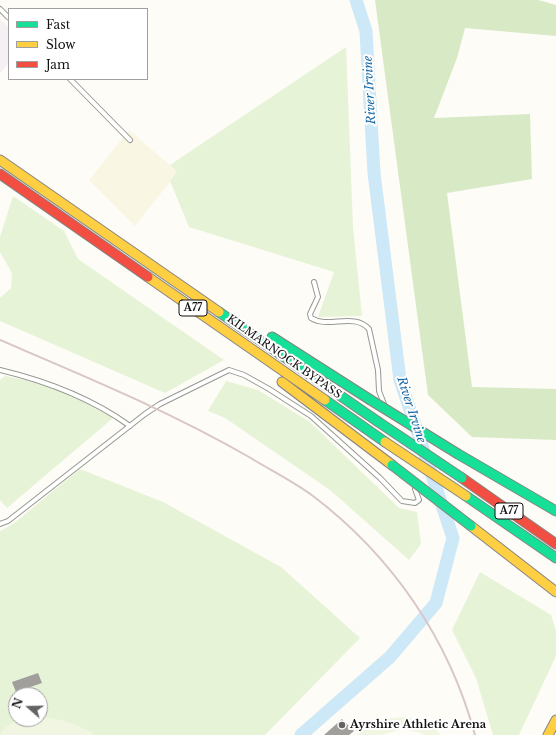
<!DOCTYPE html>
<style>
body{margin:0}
#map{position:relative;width:556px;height:735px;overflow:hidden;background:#fdfcf7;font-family:"Libre Baskerville",serif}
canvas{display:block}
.legend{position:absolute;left:8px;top:8px;width:140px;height:72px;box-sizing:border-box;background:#fff;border:1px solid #a0a0a0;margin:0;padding:5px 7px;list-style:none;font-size:12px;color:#111}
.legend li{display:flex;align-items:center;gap:8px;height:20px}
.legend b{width:20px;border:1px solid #a0a0a0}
.north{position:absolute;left:8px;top:687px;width:40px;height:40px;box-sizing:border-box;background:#fff;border:1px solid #a0a0a0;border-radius:50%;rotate:290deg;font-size:11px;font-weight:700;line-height:16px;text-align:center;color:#111}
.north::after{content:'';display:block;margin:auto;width:14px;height:18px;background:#646362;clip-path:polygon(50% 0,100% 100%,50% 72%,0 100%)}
</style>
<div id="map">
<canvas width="556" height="735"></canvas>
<ul class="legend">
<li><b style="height:5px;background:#16e098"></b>Fast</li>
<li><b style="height:5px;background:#ffcf43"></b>Slow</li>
<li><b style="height:5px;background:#f24e42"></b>Jam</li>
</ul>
<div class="north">N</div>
</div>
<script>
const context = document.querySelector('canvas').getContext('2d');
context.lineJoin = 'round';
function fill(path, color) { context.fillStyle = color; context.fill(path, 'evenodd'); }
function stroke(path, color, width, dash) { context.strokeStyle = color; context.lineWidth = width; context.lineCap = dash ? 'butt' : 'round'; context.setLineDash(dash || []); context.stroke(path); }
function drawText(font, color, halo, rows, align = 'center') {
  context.font = font + ' "Libre Baskerville",serif'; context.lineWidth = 4; context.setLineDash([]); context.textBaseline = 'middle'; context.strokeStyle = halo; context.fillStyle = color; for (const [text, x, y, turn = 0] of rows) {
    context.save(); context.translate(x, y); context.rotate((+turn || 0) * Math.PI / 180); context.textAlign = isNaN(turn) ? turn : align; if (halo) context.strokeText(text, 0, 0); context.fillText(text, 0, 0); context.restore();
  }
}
fill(new Path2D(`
 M0 19 9 28V63L0 73Z`), '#f5f0f3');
fill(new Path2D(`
 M129 130 178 172 135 226 89 180Z`), '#f9f7e4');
fill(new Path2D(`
 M346 47 353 227 362 316 318 317 334 272 189 227 170 181 177 172 170 165Z
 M13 196 64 231 78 259 224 360 165 393 0 321V298L11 288 12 273 0 252V237Z
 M5 376 38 382 82 401 113 418 7 508 0 500V380Z
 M226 381 258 390 310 422 399 508 417 512 421 544 409 560 330 490 225 418 208 411Z
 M80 469 163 502 281 567 360 638 265 735H0V531L13 524ZM16 695H40V719H16Z
 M480 572 551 615 556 631V656L519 735H493L476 678 452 630Z`), '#e7f3d7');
fill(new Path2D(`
 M375 0H538L556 5V36L465 28 457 58 434 118 530 114 532 179 447 193 472 387 556 389V440L472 437 428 395Z`), '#d8eac5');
fill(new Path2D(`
 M40 717C60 719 78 723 95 735H0C8 720 25 719 40 719Z
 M402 717C418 718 431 723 441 735H424L418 732 402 729 381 735H357L360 725 370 727 387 719Z`), '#f0f6e1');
stroke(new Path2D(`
 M301 735 390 657 436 603 453 538 400 380 374 173 366 31 356 0`), '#cde8f7', 13);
fill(new Path2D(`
 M38 673 42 683 16 692 12 682Z
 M342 719 354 731 349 735H324Z`), '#a19f9c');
const lane = new Path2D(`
 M0 9 9 18
 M70 79 130 140
 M314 282 318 297 310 314 311 318C328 329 354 312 369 329L378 370 379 391 384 404
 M0 370C46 381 91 398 130 426
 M0 524 8 521 145 414 160 404 229 370 244 375 269 389 311 416 380 478 402 501 415 503 419 500 415 489`);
const fast = new Path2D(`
 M219 312 377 421
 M272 337 369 399
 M325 400 385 442
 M458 454 556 511
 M466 496 556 558`);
const slow = new Path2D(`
 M0 160 219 312
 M148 277 325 400
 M282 382 392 465
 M471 526 556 592
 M548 735 556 720`);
const jam = new Path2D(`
 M0 174 148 277
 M462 478 556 544`);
stroke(lane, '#979795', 6);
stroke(fast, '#858482', 11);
stroke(slow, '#858482', 11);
stroke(jam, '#858482', 11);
stroke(lane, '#fffffe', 4);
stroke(fast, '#16e098', 9);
stroke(slow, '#ffcf43', 9);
stroke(jam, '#f24e42', 9);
stroke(new Path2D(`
 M0 340C84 376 169 411 249 457 270 470 293 481 313 496 392 556 449 639 475 735`), '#d9c6c7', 2);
const fastBridge = new Path2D(`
 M369 399 458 454
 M377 421 462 478
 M392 465 471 526`);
const slowBridge = new Path2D(`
 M385 442 466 496`);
stroke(fastBridge, '#858482', 11, []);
stroke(slowBridge, '#858482', 11, []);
stroke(fastBridge, '#16e098', 9);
stroke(slowBridge, '#ffcf43', 9);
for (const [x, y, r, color] of [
 [342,725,4,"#646362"]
]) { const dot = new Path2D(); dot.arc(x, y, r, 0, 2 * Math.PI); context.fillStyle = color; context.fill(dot); stroke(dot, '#fff', 1.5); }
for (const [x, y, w] of [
 [193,308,28],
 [509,511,28]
]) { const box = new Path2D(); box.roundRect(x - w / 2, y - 8, w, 16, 3); context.fillStyle = '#fff'; context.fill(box); stroke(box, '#111', 1); }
drawText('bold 10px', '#111', null, [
 ["A77",193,308],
 ["A77",509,511]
]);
drawText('11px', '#111', '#fff', [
 ["KILMARNOCK BYPASS",284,357,35]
]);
drawText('bold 11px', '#111', '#fff', [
 ["Ayrshire Athletic Arena",350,725]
], 'left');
drawText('italic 12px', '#1768a6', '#fff', [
 ["River Irvine",370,90,-93],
 ["River Irvine",411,410,72]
]);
</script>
